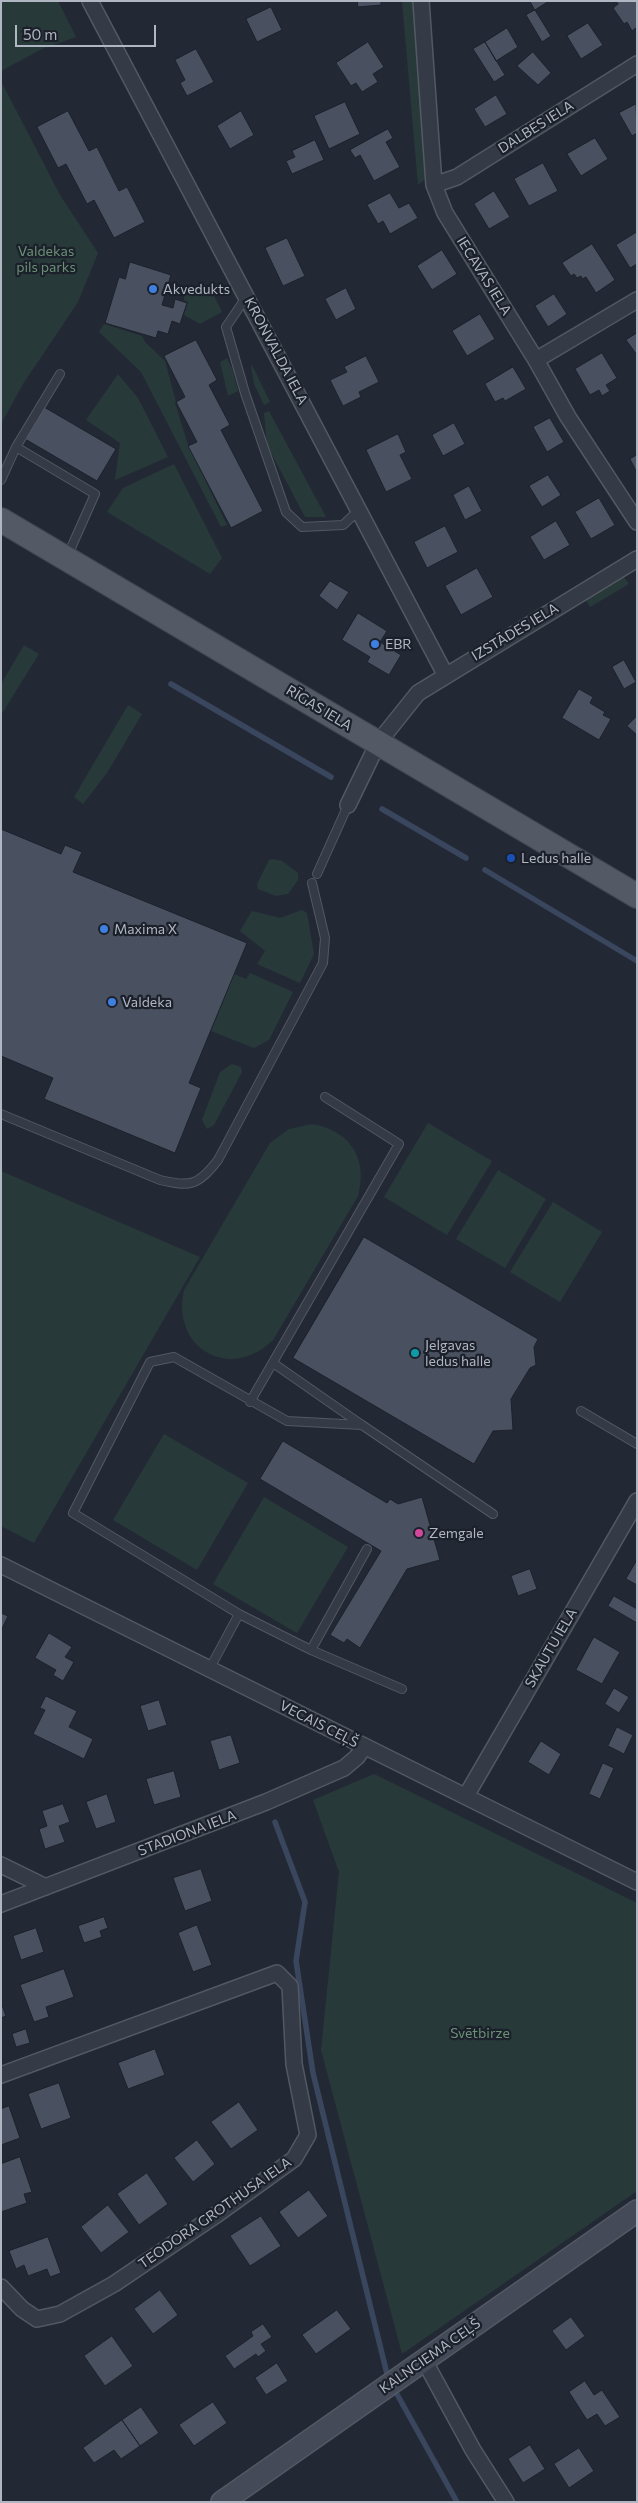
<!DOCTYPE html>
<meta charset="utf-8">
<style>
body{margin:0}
#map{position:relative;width:638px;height:2503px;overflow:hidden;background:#222935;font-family:Commissioner,sans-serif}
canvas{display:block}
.frame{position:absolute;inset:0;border:2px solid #b0b6c2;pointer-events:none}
.scale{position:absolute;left:15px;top:25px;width:141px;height:22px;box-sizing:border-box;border:2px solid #b0b6c2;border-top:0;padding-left:6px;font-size:15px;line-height:18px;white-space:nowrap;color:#b0b6c2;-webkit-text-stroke:4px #1b202a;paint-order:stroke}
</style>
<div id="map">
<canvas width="638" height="2503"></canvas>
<div class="frame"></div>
<div class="scale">50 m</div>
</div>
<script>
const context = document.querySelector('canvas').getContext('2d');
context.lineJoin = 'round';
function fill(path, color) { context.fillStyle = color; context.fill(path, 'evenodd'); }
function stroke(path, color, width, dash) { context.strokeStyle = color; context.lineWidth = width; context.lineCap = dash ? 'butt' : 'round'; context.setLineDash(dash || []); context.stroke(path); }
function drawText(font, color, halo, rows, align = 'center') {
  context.font = font + ' Commissioner,sans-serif'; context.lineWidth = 4.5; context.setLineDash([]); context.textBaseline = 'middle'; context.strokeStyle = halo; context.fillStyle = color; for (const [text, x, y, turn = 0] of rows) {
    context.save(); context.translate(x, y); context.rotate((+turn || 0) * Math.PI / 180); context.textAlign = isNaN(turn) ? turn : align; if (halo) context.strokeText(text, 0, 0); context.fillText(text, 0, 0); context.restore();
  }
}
fill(new Path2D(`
 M1 1H58L76 37 42 49 1 71Z
 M402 1H415L416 10 420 89 427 171 424 180 418 185Z
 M1 81 60 195 98 253 78 302 23 384 1 424Z
 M212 292 222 312 200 324 184 315 188 302 184 300V295Z
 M104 324 142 336 145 342 165 361 176 402 175 403 188 445 227 525 221 527 141 372 99 332Z
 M227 358 232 368 238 391 228 396 220 362Z
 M252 365 270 402 264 405 254 384 251 366Z
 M118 374 138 398 168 457 115 480 120 443 86 420Z
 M269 411 326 517H305L267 445 264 413Z
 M174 464 222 558 210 574 107 512 123 488Z
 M624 577 629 584 590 607 586 600Z
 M24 645 39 654 1 715V684Z
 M128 705 142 714 107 773 83 804 74 797Z
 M273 859 282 861 298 873V880L288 894 276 896 258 889 257 884 269 860Z
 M302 910 307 913 314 954 300 983 257 964 265 951 240 931 252 911 280 918Z
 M250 973 293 992 269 1040 254 1048 211 1031 234 974 246 979Z
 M232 1064 241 1067 242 1072 214 1125 207 1129 202 1120 220 1072Z
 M428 1123 492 1161 447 1235 384 1197Z
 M312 1124C351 1131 368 1159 358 1196L273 1340C230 1382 171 1349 184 1290L270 1143 289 1129Z
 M498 1170 546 1199 505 1268 456 1239Z
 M1 1171 200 1257 34 1543 1 1526Z
 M553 1202 602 1232 560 1302 510 1272Z
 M164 1434 248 1483 197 1570 113 1520Z
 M264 1497 348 1547 297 1633 213 1584Z
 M374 1774 637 1903V2191L402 2354 321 2050 339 1872 313 1800Z`), '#28393a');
stroke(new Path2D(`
 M171 684 331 777
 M382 809 466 858
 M485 870 637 961
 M275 1822 305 1902 296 1961 313 2073 388 2378 457 2502`), '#39465d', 5.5);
const building = new Path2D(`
 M358 1H381V5L358 7Z
 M530 1H549L535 10Z
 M616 1H637V27L632 31 627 22 624 24 613 8 618 4Z
 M271 7 282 30 257 42 246 19Z
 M535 10 551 36 542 42 526 15Z
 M588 23 603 45 581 59 567 36Z
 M507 28 518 47 496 61 485 42Z
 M368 42 384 67 373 74 378 82 362 92 356 83 351 86 336 63Z
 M485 42 505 75 494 82 473 49Z
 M196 49 214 82 187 96 180 83 185 80 175 60Z
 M533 52 551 73 538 85 517 66Z
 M496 95 507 114 485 127 474 109Z
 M345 102 360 134 329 149 314 116Z
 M636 104 637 133 632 136 619 113Z
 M68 111 89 151 97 147 119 191 127 187 145 222 114 238 94 200 87 204 66 164 58 168 37 127Z
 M241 111 254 135 230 149 217 126Z
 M388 129 393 138 386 142 400 167 374 181 360 155 355 158 350 150Z
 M595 138 608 159 581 176 567 154Z
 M315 140 324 160 292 174 286 161 295 157 292 151Z
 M543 163 558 191 529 206 514 179Z
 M494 191 510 217 489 229 474 204Z
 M390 193 399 208 409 203 418 218 390 234 383 221 378 224 367 205Z
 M637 232V264L630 268 616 245Z
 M287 238 305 276 283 286 265 248Z
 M592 244 615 280 596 293 586 277 582 279 581 276 577 278 574 274 571 276 562 263Z
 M442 250 457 274 432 290 417 266Z
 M130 262 171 275 162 305 173 308 175 299 187 303 180 324 172 321 168 334 158 331 156 338 105 323 119 277 125 279Z
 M346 288 356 309 336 320 325 299Z
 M554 294 567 314 548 327 535 306Z
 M480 314 495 339 467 356 452 331Z
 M637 333V355L626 340Z
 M196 340 217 380 209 385 230 425 221 430 263 511 231 528 188 446 197 442 176 402 185 397 164 356Z
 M602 353 617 378 606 385 610 391 602 396 599 390 590 395 575 369Z
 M366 356 379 382 359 392 361 397 343 406 330 380 347 372 344 367Z
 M513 367 526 389 505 401 503 398 495 402 485 384Z
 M44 407 116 449 97 481 25 439Z
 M550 418 564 442 547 452 533 427Z
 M454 423 465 444 443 456 432 435Z
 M398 434 406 452 400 455 412 479 386 492 366 450Z
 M637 455V473L630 459Z
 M548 475 561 495 542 507 529 486Z
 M469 486 482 511 465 520 453 495Z
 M599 498 615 525 591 539 575 512Z
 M556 521 570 545 544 560 530 537Z
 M445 526 458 552 427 568 414 542Z
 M477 568 493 597 461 615 445 586Z
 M330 581 349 592 337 610 319 596Z
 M358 613 387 631 380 642 401 655 389 675 367 662 370 657 342 640Z
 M624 660 636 682 624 689 612 667Z
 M579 689 593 697 590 703 605 712 603 715 611 719 599 740 562 718Z
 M637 716V735L627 726Z
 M1 829 61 854 65 845 82 852 73 872 247 943 189 1083 201 1088 175 1153 44 1099 53 1078 1 1056Z
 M364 1237 538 1339 534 1347 536 1365 530 1368 511 1399 513 1430 493 1431 474 1464 293 1358Z
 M283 1441 387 1503 390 1499 398 1504 422 1497 440 1560 407 1569 360 1648 347 1639 344 1643 330 1635 381 1551 260 1479Z
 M637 1560V1585L626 1579Z
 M530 1569 537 1589 518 1596 511 1576Z
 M614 1596 637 1609V1623L608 1606Z
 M1 1613 8 1616 1 1631Z
 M49 1633 72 1647 65 1657 74 1662 63 1681 53 1675 56 1670 35 1658Z
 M594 1637 620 1652 602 1684 576 1670Z
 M614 1688 629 1697 619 1713 605 1704Z
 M46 1696 77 1711 69 1727 93 1739 84 1759 33 1734 45 1710 40 1708Z
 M159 1700 167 1725 148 1731 140 1706Z
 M617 1727 633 1735 624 1754 608 1746Z
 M231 1735 240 1763 219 1770 210 1741Z
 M541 1741 561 1754 549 1775 528 1762Z
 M603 1763 614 1768 600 1799 589 1794Z
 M174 1771 181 1797 154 1805 146 1779Z
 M107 1794 116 1822 96 1829 86 1802Z
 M63 1804 70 1822 59 1826 65 1842 45 1849 39 1829 47 1826 42 1811Z
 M201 1869 212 1901 185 1911 173 1878Z
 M104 1917 108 1928 100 1931 102 1937 84 1943 78 1926Z
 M197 1925 212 1965 193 1972 178 1933Z
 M36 1928 44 1952 21 1960 13 1936Z
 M64 1969 74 1997 46 2007 49 2017 34 2022 20 1985Z
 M1 2002 6 2016 1 2018Z
 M26 2029 30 2043 16 2047 12 2034Z
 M155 2049 165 2075 128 2089 118 2063Z
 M59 2083 71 2118 41 2129 28 2094Z
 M239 2102 258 2130 231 2149 211 2122Z
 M9 2106 20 2138 1 2145V2109Z
 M197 2140 215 2164 193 2182 174 2158Z
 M20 2157 32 2192 24 2194 27 2203 1 2212V2164Z
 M147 2173 168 2204 139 2225 117 2194Z
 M309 2190 328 2216 298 2238 279 2212Z
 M108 2205 129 2232 101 2253 81 2227Z
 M261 2216 281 2246 250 2266 230 2236Z
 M48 2237 61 2273 50 2277 47 2269 28 2276 24 2265 16 2269 9 2251Z
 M160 2290 178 2315 153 2334 134 2309Z
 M337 2310 351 2329 316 2354 302 2335Z
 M571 2317 585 2336 566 2350 552 2331Z
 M263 2324 272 2337 261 2344 266 2351 258 2357 256 2354 234 2369 225 2356 253 2336 251 2332Z
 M112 2336 133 2366 105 2386 84 2356Z
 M277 2363 288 2381 266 2395 255 2378Z
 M585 2381 594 2395 602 2390 620 2417 605 2426 597 2414 587 2420 569 2392Z
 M213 2402 227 2423 194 2446 179 2425Z
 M141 2407 159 2433 140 2446 122 2420Z
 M122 2420 140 2446 121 2459 114 2450 94 2463 83 2448Z
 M530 2445 545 2469 523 2483 508 2459Z
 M579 2448 594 2471 569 2488 554 2464Z`);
fill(building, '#49505f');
stroke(building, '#1d222c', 1);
const service = new Path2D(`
 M247 296 226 327 245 393 286 512 302 527 343 525 360 509
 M16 447 60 374
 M1 480 16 447 95 494 67 557
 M317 874 348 805
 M1 1114 160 1180C190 1187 198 1186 218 1160L323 963 325 938 312 883
 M273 1363 362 1425
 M250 1402 399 1144 325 1097
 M581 1411 637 1444
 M367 1549 311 1650 402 1689
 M311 1650 239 1614 73 1513 150 1362 174 1357 287 1421 362 1425 493 1514
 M210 1668 239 1614`);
const minor = new Path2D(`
 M90 1 445 674
 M421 1 434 185 445 213 536 360 568 417 637 522
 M434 185 457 177 637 64
 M536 360 637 300
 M348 805 378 743 418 693 637 559
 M1 1565 637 1882
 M466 1796 637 1501
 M1 1865 46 1887
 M1 1904 266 1802 344 1768 357 1757 364 1747
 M1 2075 277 1973 290 1986 294 2064 308 2135 294 2159 219 2213 114 2284 60 2314 37 2319 22 2309 1 2287
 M424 2360 473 2450 506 2502`);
const secondary = new Path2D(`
 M222 2502 637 2211`);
const primary = new Path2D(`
 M1 520 637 896`);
stroke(service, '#535963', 10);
stroke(minor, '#535963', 18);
stroke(secondary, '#535963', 24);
stroke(primary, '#3f444f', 26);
stroke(service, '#353b46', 8);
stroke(minor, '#353b46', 15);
stroke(secondary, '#444a58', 21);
stroke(primary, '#535a66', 24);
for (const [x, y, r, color] of [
 [153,289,5,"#3f7fe0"],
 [375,644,5,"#3f7fe0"],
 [511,858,5,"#1a4fb4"],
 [104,929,5,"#3f7fe0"],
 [112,1002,5,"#3f7fe0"],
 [415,1353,5,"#0f9aa8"],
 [419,1533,5,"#d1479c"]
]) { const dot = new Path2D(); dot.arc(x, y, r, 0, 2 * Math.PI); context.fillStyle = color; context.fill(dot); stroke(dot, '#1b202a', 2); }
drawText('14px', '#b0b6c2', '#1b202a', [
 ["DALBES IELA",536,127,-32],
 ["IECAVAS IELA",484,276,58],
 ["KRONVALDA IELA",276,351,62],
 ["IZSTĀDES IELA",515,632,-31],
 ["RĪGAS IELA",319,708,31],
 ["SKAUTU IELA",551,1648,-60],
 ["VECAIS CEĻŠ",319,1724,27],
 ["STADIONA IELA",187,1833,-21],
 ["TEODORA GROTHUSA IELA",215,2213,-35],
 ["KALNCIEMA CEĻŠ",430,2356,-35]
]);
drawText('14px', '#6a9075', '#1b202a', [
 ["Valdekas",46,251],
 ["pils parks",46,267],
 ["Svētbirze",480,2033]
]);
drawText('14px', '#b0b6c2', '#1b202a', [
 ["Akvedukts",163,289],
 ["EBR",385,644],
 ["Ledus halle",521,858],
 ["Maxima X",114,929],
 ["Valdeka",122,1002],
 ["Jelgavas",425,1345],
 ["ledus halle",425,1361],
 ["Zemgale",429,1533]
], 'left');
</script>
